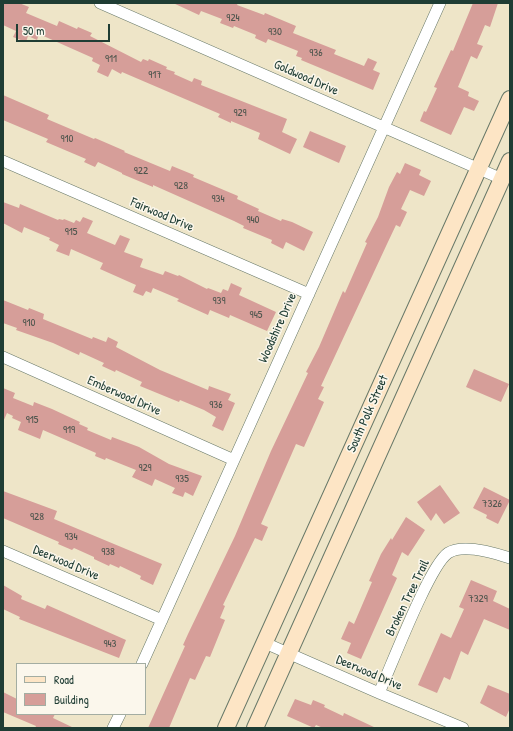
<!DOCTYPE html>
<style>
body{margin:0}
#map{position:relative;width:513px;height:731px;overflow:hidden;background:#eee5c8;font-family:"Patrick Hand",sans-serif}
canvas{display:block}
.frame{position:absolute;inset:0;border:4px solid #1f3d34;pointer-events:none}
.legend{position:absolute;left:16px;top:663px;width:130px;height:52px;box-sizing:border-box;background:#fbf7ec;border:1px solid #a3ada2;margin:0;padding:5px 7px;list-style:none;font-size:12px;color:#1f3d34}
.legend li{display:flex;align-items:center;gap:8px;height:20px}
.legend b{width:20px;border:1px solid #a3ada2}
.scale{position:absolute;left:16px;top:24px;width:94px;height:18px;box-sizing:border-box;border:2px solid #1f3d34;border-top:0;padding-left:5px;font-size:12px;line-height:14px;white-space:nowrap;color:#1f3d34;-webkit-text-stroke:3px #fbf7ec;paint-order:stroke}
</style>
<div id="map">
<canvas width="513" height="731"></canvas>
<div class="frame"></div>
<ul class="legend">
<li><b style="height:5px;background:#fde5c5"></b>Road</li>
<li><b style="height:11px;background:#d69e99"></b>Building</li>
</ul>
<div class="scale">50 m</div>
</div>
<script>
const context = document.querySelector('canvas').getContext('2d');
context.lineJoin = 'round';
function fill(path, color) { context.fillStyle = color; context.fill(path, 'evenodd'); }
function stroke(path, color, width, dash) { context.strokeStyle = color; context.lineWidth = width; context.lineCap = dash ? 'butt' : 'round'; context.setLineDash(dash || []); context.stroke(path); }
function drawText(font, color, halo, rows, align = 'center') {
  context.font = font + ' "Patrick Hand",sans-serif'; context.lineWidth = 3; context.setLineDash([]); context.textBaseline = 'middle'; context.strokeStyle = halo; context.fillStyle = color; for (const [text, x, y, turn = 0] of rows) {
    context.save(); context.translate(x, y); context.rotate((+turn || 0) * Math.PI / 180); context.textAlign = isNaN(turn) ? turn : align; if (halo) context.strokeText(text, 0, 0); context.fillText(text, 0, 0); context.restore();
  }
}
fill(new Path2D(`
 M3 3H19L29 7 26 13 57 26 59 21 77 29 78 27 92 33 90 36 141 62 143 59 148 61 149 59 167 67 166 69 175 72 174 74 192 82 194 78 202 81 201 85 287 119 282 132 297 139 290 154 258 139 260 133 231 121V123L218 117 220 114 122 72 121 74 112 69 108 77 97 72 100 65 92 61 93 58 39 34 37 40 28 36 26 42 13 37 16 31 3 25Z
 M173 3H238L237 5 264 15 265 13 296 26 293 33 336 50 334 54 364 66 368 58 377 62 373 70 380 73 373 90 301 60 302 58 296 56 298 51 268 39 266 43 255 38 256 35 234 26 233 28 220 23 222 19 201 11 199 15Z
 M473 3H498L490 27 485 25 477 44 483 46 477 59 471 56 458 87 469 92 468 96 479 101 474 111 464 107 451 135 420 121 424 111 426 112 437 88 434 87 451 50 453 51Z
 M3 95 49 115 47 119 94 139 95 138 125 151 124 152 170 171 172 166 194 175 193 177 238 196 237 199 259 209 258 211 281 221 282 219 292 222 313 232 304 251 286 242 283 249 271 243 272 240 243 228 244 226 234 221 153 185V187L122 174V173L98 162 95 167 84 162 86 159 46 142 48 139 3 120Z
 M310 131 346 146 339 163 303 147Z
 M405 163 421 170 419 175 431 181 424 196 410 190 401 209 407 212 400 227 396 225 387 244 321 386 324 387 318 399 324 402 304 447 296 444 261 524 268 527 262 541 255 538 223 605 225 606 220 618 225 620 210 657 206 656 195 680 190 678 169 728H148L185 646 183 645 188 634 235 536 271 451 308 373 306 372 319 347 343 291 345 293 352 277 367 243 365 242 378 217 389 187 397 172 400 174Z
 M3 202 19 208 20 204 58 220 59 219 63 220 64 219 74 223 76 220 80 222 83 217 93 221 87 233 115 245 120 235 130 239 124 252 143 259 140 267 163 275 165 271 178 276 179 275 207 289 208 288 221 293 223 289 228 291 231 283 242 288 239 295 276 312 267 331 230 315 229 318 210 310 208 315 177 301 179 299 153 288 151 293 146 291 143 296 133 292 136 285 100 269 103 263 71 249 69 256 56 251 59 245 49 240 50 238 24 227 22 233 3 223Z
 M3 300 28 310 29 308 44 314 43 319 92 339 93 337 106 342 108 337 118 342 116 347 160 370 208 390 209 386 231 394 228 400 235 403 223 431 212 426 216 417 204 410 180 400 179 402 140 386 142 382 116 370 115 372 102 366 104 363 80 352 79 355 53 343 16 330 17 328 3 323Z
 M474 369 509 384 501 402 466 387Z
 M3 388 15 393 13 398 33 406 34 402 52 409 80 422 79 424 88 428 87 430 111 440 112 437 139 447 169 464 202 476 193 496 185 492 183 497 172 493 175 488 155 479 152 486 132 477 136 470 106 458 105 460 95 456 96 453 43 430 40 439 18 430 21 422 12 418 13 416 7 413 3 422Z
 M440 485 460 513 444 524 436 513 431 521 417 502Z
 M484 487 510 500 498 524 486 518 487 515 473 508Z
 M3 491 57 511 54 519 162 564 153 585 140 579 141 576 120 566 119 568 110 564 109 566 94 559V557L74 548 72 550 58 544 59 542 3 518Z
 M406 517 425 530 408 556 402 552 392 575 397 578 361 659 347 653 351 643 341 639 349 621 354 624 372 582 369 581 381 554 391 538 392 540Z
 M471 580 497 591 493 601 510 609V630L484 619 468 655 461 651 450 680 444 677 437 693 418 685 441 633 451 638 464 609 459 607Z
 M3 585 22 596 21 599 45 609 47 605 126 640 119 658 19 619 20 617 3 609Z
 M488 685 510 694V708L506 717 480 703Z
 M3 692 17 699V714H55L53 718 74 728H35L36 726 3 712Z
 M295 699 311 705 313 700 325 705 324 707 343 716 344 713 376 728H323L316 725 314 728 287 716Z`), '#d69e99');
const street = new Path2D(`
 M100 3 502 179
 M3 161 309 294
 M3 357 234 460
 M3 551 162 620
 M265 643 379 693 463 728
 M142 664 440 3
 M379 693C391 667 429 566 448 553 463 543 495 553 510 558
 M113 728 120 714`);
const secondary = new Path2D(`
 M226 728 510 99
 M255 728 510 161`);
stroke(street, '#677868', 12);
stroke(secondary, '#677868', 18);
stroke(street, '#fff', 11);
stroke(secondary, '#fde5c5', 16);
drawText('11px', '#4d554d', null, [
 ["924",233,18],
 ["930",275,32],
 ["936",316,53],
 ["911",111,59],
 ["917",155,75],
 ["929",240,113],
 ["910",67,139],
 ["922",141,171],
 ["928",181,186],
 ["934",218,199],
 ["940",253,220],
 ["915",71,232],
 ["939",219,301],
 ["945",256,315],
 ["910",29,323],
 ["936",216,405],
 ["915",32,420],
 ["919",69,430],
 ["929",145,468],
 ["935",182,479],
 ["7326",492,504],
 ["928",37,517],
 ["934",71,537],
 ["938",108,552],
 ["7329",478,599],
 ["943",110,644]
]);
drawText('13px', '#1f3d34', '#fbf7ec', [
 ["Goldwood Drive",306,78,24],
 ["Fairwood Drive",162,215,23],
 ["Woodshire Drive",278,328,-66],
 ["Emberwood Drive",124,396,24],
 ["South Polk Street",368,414,-66],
 ["Deerwood Drive",66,563,23],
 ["Broken Tree Trail",408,598,-64],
 ["Deerwood Drive",369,673,23]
]);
</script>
